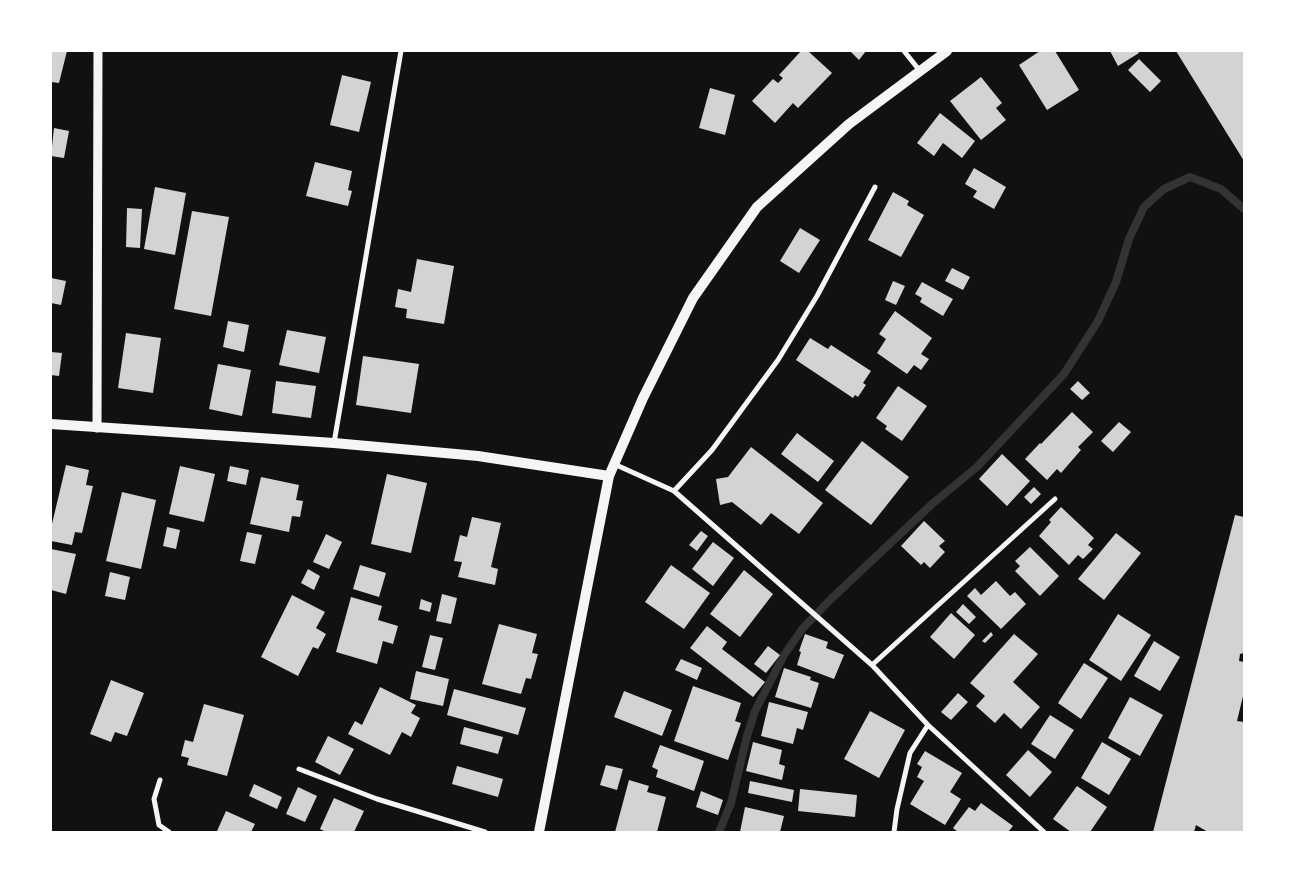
<!DOCTYPE html>
<html>
<head>
<meta charset="utf-8">
<style>
	body { margin:0 }
	#map { position:relative; width:1295px; height:883px; overflow:hidden; background:#111; font-family:"Work Sans",sans-serif }
	canvas { display:block }
	.frame { position:absolute; inset:0; border:52px solid #fff; pointer-events:none }
</style>
</head>
<body>
<div id="map">
<canvas width="1295" height="883"></canvas>
<div class="frame"></div>
</div>
<script>
const g = document.querySelector('canvas').getContext('2d');
g.lineJoin = 'round';
function strokePath(path, color, width, dash) {
  g.strokeStyle = color;
  g.lineWidth = width;
  g.lineCap = dash ? 'butt' : 'round';
  g.setLineDash(dash || []);
  g.stroke(path);
}
function fillPath(path, color) {
  g.fillStyle = color;
  g.fill(path, 'evenodd');
}
const stream = new Path2D(`
	M719,832L731,803L747,736L755,711L784,655L803,628L831,599L932,504L977,467L1064,374L1098,321L1116,282L1129,239L1144,207L1164,189L1190,177L1221,189L1244,209`);
const building = new Path2D(`
	M51,51H67L59,83L51,82Z
	M801,51H808L832,73L798,108L793,103L775,123L752,101L773,79L778,83L783,78L779,75Z
	M850,51H866L859,60Z
	M1040,51H1055L1079,90L1047,110L1019,65Z
	M1110,51H1138L1139,53L1118,66Z
	M1176,51H1244V161Z
	M1139,59L1161,81L1150,92L1128,70Z
	M342,75L371,82L359,132L330,125Z
	M981,77L1002,103L996,108L1006,120L981,140L950,101Z
	M710,88L735,95L725,135L699,128Z
	M940,113L975,141L962,158L943,143L934,156L917,143Z
	M54,128L69,131L64,158L51,156Z
	M315,162L352,171L348,190L352,191L348,206L306,196Z
	M974,168L1006,187L994,209L973,197L977,191L965,184Z
	M155,187L186,193L175,255L144,249Z
	M893,192L909,201L907,205L924,215L901,257L868,240Z
	M127,208L142,209L140,248L126,247Z
	M192,211L229,217L211,316L174,309Z
	M800,228L820,240L799,273L780,261Z
	M417,259L454,266L444,324L406,318L407,309L395,307L398,289L411,292Z
	M952,268L970,277L963,290L945,281Z
	M51,278L66,281L61,305L51,303Z
	M893,281L905,286L896,305L885,300Z
	M922,282L953,299L943,316L920,302L922,298L915,294Z
	M895,311L932,338L921,354L929,359L921,370L914,365L907,374L877,353L886,339L879,334Z
	M228,321L249,325L244,352L223,347Z
	M287,330L326,337L319,373L279,365Z
	M126,333L161,338L153,393L118,388Z
	M810,338L828,349L831,345L871,371L863,383L866,385L858,397L855,395L853,398L796,360Z
	M51,352L62,353L59,376L51,375Z
	M363,356L419,364L411,413L356,405Z
	M218,364L251,370L242,416L209,409Z
	M276,381L316,386L311,418L272,413Z
	M1078,381L1090,393L1082,400L1070,389Z
	M898,386L927,406L902,441L885,429L887,426L876,418Z
	M1072,412L1093,432L1078,447L1081,450L1061,473L1057,469L1047,480L1025,459L1040,443L1041,444Z
	M1119,422L1131,432L1113,452L1101,441Z
	M797,433L834,461L818,482L781,454Z
	M862,441L909,477L871,525L825,490Z
	M751,447L823,503L799,534L771,513L761,525L732,502L720,505L716,479L728,477Z
	M1002,454L1030,481L1007,506L979,479Z
	M66,465L89,470L86,485L93,486L82,533L75,532L72,545L51,541V528Z
	M180,466L215,474L204,522L169,514Z
	M230,466L249,470L246,485L227,481Z
	M387,474L427,483L411,553L371,544Z
	M261,477L299,485L296,500L303,501L300,517L292,516L289,532L250,524Z
	M1034,487L1041,494L1031,504L1024,497Z
	M122,492L156,500L141,569L106,561Z
	M1061,507L1094,538L1088,545L1093,549L1083,559L1078,555L1069,565L1039,536L1051,522L1049,520Z
	M1235,515L1244,517V653L1240,654L1239,661L1244,662V692L1237,721L1244,722V832H1208L1196,825L1194,832H1153Z
	M472,517L501,523L491,567L498,569L495,585L458,577L462,562L454,561L460,535L467,537Z
	M924,521L945,541L939,546L945,552L930,568L924,562L921,565L901,546Z
	M167,527L180,530L176,549L163,546Z
	M701,531L708,536L697,551L689,545Z
	M247,532L262,535L255,564L240,561Z
	M1116,533L1141,553L1104,600L1078,579Z
	M326,534L342,542L329,569L313,562Z
	M713,542L734,558L713,586L692,569Z
	M1030,547L1059,576L1040,596L1015,571L1020,566L1015,561Z
	M51,549L76,554L66,594L51,590Z
	M360,565L386,573L379,597L353,589Z
	M671,565L710,593L684,629L645,602Z
	M308,569L320,576L314,590L301,583Z
	M744,570L773,594L740,637L710,614Z
	M110,572L130,577L125,600L105,596Z
	M996,581L1010,596L1015,592L1026,604L1001,629L967,596L975,588L981,595Z
	M442,594L457,598L451,624L436,621Z
	M292,595L325,612L316,628L326,634L318,649L313,647L298,676L261,657Z
	M351,597L382,606L378,620L398,626L393,644L383,641L377,664L336,652Z
	M421,599L432,603L430,612L419,609Z
	M963,604L976,617L969,624L956,612Z
	M951,613L975,635L954,659L930,637Z
	M1118,614L1151,635L1121,681L1089,660Z
	M499,624L537,634L532,653L538,654L531,679L526,678L521,694L482,684Z
	M707,626L727,642L722,649L765,682L753,697L690,648Z
	M991,632L993,635L985,643L982,641Z
	M805,634L828,642L826,648L844,655L834,679L797,665L801,652L799,651Z
	M1014,634L1038,654L1013,682L1040,707L1021,729L1004,713L995,723L976,706L985,696L970,683Z
	M430,635L443,638L435,670L422,667Z
	M1154,641L1180,657L1160,691L1134,676Z
	M768,646L780,655L766,673L754,664Z
	M681,659L702,668L697,680L675,670Z
	M1084,663L1108,678L1081,719L1058,703Z
	M784,668L811,677L810,680L819,683L811,708L775,697Z
	M416,671L449,679L443,706L410,699Z
	M111,680L144,693L127,736L115,732L111,742L90,734Z
	M693,686L741,703L735,721L741,723L728,760L674,741Z
	M380,687L416,705L411,713L420,718L411,737L402,732L390,755L348,734L355,721L362,725Z
	M454,689L526,708L518,735L447,715Z
	M624,691L672,710L662,736L614,717Z
	M958,693L968,702L951,720L941,712Z
	M1130,697L1163,715L1140,756L1108,738Z
	M769,702L808,712L803,730L797,728L793,744L761,736Z
	M204,704L244,715L227,776L187,765L189,758L181,756L185,740L193,742Z
	M870,711L905,730L879,778L844,759Z
	M1050,715L1074,730L1055,759L1031,744Z
	M464,727L503,737L498,754L460,744Z
	M328,736L354,749L340,775L315,762Z
	M753,742L782,750L779,764L785,766L782,780L746,771Z
	M1102,742L1131,759L1109,795L1081,778Z
	M660,745L704,761L694,791L656,777L658,770L652,767Z
	M1028,750L1052,772L1030,797L1006,775Z
	M925,751L962,773L950,792L961,799L945,825L910,804L924,781L917,777L922,767L917,764Z
	M606,765L623,769L617,790L600,785Z
	M457,766L503,779L498,797L452,784Z
	M629,780L649,786L647,792L666,797L657,832H615Z
	M750,781L794,790L792,802L748,793Z
	M254,784L282,797L277,809L249,796Z
	M1077,786L1107,807L1090,832H1071L1053,819Z
	M298,787L317,796L305,822L286,814Z
	M800,789L857,795L855,817L798,811Z
	M701,791L723,800L718,815L696,807Z
	M334,798L364,811L354,832H326L320,829Z
	M981,803L1013,826L1008,832H958L953,828L969,807L975,811Z
	M745,807L784,816L780,832H740Z
	M226,811L255,824L251,832L217,831Z`);
const minor = new Path2D(`
	M904,51L920,71
	M334,443L401,51
	M614,464L674,491L872,665L928,725L1044,832
	M674,491L712,450L778,360L817,296L875,187
	M872,665L1055,499
	M299,769L377,799L485,832
	M160,780L154,799L159,825L169,832
	M894,832L897,809L910,753L928,725`);
const tertiary = new Path2D(`
	M97,428L98,51`);
const secondary = new Path2D(`
	M51,424L334,443L478,456L609,476
	M539,832L609,476L643,398L693,298L757,207L849,124L947,51`);
strokePath(stream, '#333', 8);
fillPath(building, '#d3d3d3');
strokePath(minor, '#f5f5f5', 5);
strokePath(tertiary, '#f5f5f5', 9);
strokePath(secondary, '#f5f5f5', 10);
</script>
</body>
</html>
